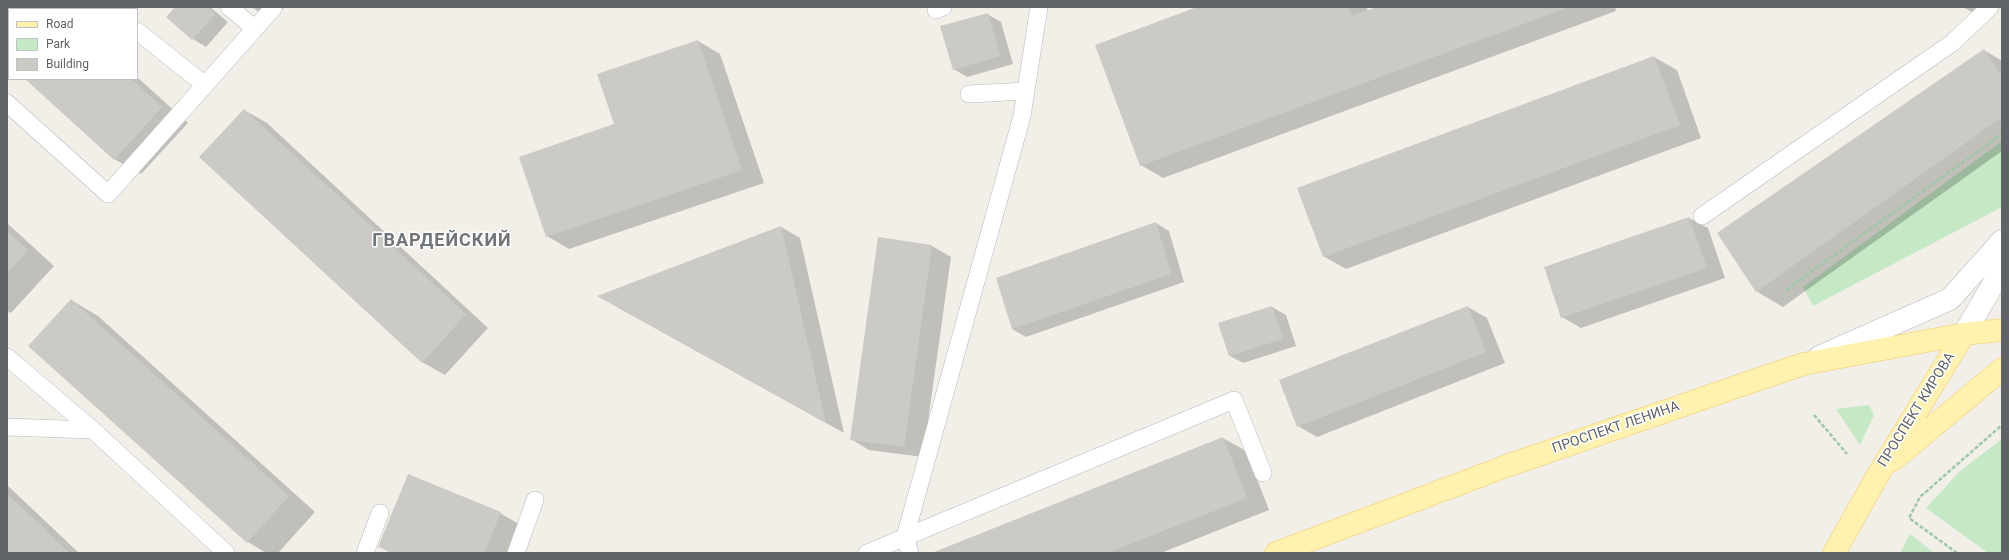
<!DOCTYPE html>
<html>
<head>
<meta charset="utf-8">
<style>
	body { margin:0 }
	#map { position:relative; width:2009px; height:560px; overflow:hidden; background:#f1efe8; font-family:Roboto,sans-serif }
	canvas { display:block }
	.frame { position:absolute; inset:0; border:8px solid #5f6368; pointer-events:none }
	.legend { position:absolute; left:8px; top:8px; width:130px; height:72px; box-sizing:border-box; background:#fff; border:1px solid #bfc1c3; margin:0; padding:5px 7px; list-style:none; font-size:12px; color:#5f6368 }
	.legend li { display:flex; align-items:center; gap:8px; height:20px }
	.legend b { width:20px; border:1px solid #bfc1c3 }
</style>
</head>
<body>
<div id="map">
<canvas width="2009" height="560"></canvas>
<div class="frame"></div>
<ul class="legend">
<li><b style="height:5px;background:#fff2af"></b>Road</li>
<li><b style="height:11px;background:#c5e8c5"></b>Park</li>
<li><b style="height:11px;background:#cccac5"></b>Building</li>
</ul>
</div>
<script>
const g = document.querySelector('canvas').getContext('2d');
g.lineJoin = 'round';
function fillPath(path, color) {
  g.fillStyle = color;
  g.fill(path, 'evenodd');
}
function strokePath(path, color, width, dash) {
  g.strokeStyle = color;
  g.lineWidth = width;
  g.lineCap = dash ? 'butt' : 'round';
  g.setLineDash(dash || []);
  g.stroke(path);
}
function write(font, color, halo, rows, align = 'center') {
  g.font = font + ' Roboto,sans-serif';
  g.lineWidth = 3;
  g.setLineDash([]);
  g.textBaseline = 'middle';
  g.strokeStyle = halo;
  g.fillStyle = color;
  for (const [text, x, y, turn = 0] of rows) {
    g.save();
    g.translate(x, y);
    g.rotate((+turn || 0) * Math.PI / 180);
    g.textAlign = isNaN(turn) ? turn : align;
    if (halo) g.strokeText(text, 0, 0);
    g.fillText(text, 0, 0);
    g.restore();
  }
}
const green = new Path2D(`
	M2002,141V207L1813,306L1803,287Z
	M1869,405L1874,415L1860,445L1836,409Z
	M2002,439V553H1988L1926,508L1960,471Z
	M1910,534L1934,553H1900Z`);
const shadow = new Path2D(`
	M7,7H61L63,9H9V63L7,61Z
	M176,7H210L228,22L206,47L193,39L167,17Z
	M251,7H285L273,20Z
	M1200,7H1366L1368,11L1380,7H1615L1616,11L1163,178L1141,165Z
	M1963,7H1981L1977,15Z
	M987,14L1001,22L1013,64L967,77L954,69Z
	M698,41L720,54L764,183L569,249L547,236L615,125Z
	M1984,50L2002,61V151L1783,307L1756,291Z
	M1654,57L1677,70L1701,138L1346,269L1323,256Z
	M137,77L188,123L141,174L114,159L27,79H137Z
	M244,110L267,123L488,328L445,375L422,362Z
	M1689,218L1708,228L1725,278L1581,328L1562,317Z
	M7,223L54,266L11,313L7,311Z
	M1156,223L1169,231L1184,282L1026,337L1012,329Z
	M781,227L800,238L844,433L617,307Z
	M879,238L932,246L951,257L923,457L869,450L851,439Z
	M71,300L98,316L315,512L278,553H266L248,542Z
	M1272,307L1286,315L1296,346L1243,363L1230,356Z
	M1468,307L1487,318L1505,363L1317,437L1298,426Z
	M1223,438L1246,451L1269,510L1161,553H936Z
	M409,476L500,513L529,530L519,553H391L380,547Z
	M7,485L79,553H7Z`);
const building = new Path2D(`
	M7,7H52L54,9H9V64L7,62Z
	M175,7H207L215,14L192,40L166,17Z
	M1197,7H1349L1352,16L1377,7H1569L1140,166L1095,45Z
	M988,13L1000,56L953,70L940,26Z
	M698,40L742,170L546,237L519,157L614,124L597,74Z
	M1984,49L2002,76V117L1756,292L1717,233Z
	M1654,56L1680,125L1323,257L1297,188Z
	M25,79H131L162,107L114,160Z
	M244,109L466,314L422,363L199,157Z
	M1689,217L1707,268L1561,318L1544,267Z
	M1156,222L1171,274L1012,329L996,278Z
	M781,226L826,423L597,296Z
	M7,231L28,250L7,273Z
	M878,237L932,245L904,447L850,440Z
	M71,299L289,496L247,543L28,346Z
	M1272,306L1283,339L1229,356L1218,323Z
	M1468,306L1486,352L1297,427L1279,380Z
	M1223,437L1247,498L1107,553H935L934,552Z
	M408,474L501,512L484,553H393L378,547Z
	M7,494L70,553H7Z`);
const path = new Path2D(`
	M1786,290L2002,134
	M1814,415L1847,454
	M1957,553L1909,518L1920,497L2002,425`);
const service = new Path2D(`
	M108,7L110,9
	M229,7L254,28
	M936,10L943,7
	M205,85L274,7
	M969,94L1026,91
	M7,103L108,194L205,85L137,31
	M1702,216L1952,43L1990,7
	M7,357L93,430L226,553
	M7,427L93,430
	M365,553L380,513
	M516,553L535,500
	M867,553L1234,400L1263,473
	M910,553L905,537L1022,116L1039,7`);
const tertiary = new Path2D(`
	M1964,334L2002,269
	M1819,357L1950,299L2002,241`);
const primary = new Path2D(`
	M1893,460L2002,369
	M1276,553L1512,464L1803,364L1964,334L2002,330
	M1834,553L1879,473L1964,334`);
const streetNames = [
	["ПРОСПЕКТ КИРОВА",1917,410,-58],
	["ПРОСПЕКТ ЛЕНИНА",1616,428,-19]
];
const districtNames = [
	["ГВАРДЕЙСКИЙ",442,241]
];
fillPath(green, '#c5e8c5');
fillPath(shadow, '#0003');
fillPath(building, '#cccac5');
strokePath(service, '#b5b8bc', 18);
strokePath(tertiary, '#b5b8bc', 23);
strokePath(primary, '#f2c960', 23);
strokePath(path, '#9cc7a9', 2.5, [4, 2]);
strokePath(service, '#fff', 17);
strokePath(tertiary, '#fff', 22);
strokePath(primary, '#fff2af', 22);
write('14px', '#5f6368', '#fff', streetNames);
g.letterSpacing = '1px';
write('bold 18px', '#70757a', '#fff', districtNames);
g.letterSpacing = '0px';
</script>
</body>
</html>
